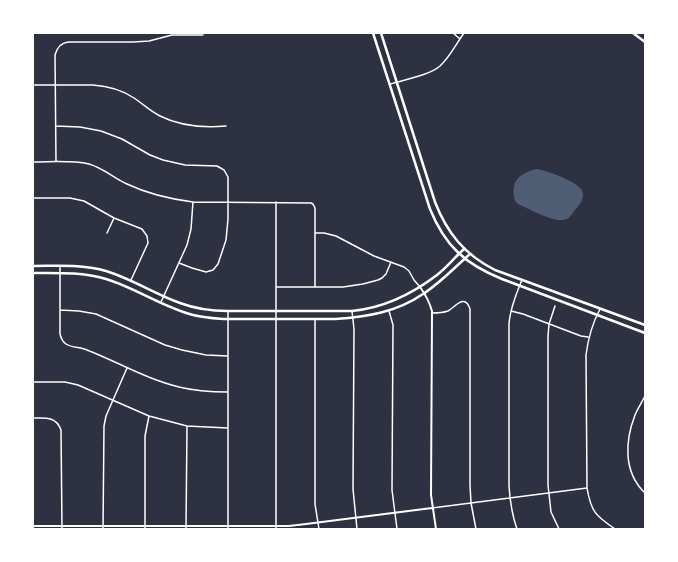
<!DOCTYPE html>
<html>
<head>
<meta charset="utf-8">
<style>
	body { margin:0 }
	#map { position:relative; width:678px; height:562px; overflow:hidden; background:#2d3142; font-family:"Source Serif 4",serif }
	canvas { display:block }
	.frame { position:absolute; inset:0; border:34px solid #fff; pointer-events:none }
</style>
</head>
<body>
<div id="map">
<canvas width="678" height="562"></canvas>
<div class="frame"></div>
</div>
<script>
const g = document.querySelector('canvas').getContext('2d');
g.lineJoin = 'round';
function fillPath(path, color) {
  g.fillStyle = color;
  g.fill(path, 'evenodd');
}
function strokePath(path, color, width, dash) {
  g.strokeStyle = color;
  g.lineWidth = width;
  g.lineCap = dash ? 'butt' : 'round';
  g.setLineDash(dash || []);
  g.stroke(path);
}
const water = new Path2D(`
	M536,169C546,170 572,180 579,187C582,189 583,192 583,195C583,201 578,207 574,211C571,216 568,220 562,220C551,221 529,209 518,204L515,201C510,182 518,174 536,169Z`);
const minor = new Path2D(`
	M453,33L460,39
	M390,84C404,80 430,75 440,66C450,57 456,44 464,33
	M33,85H93C108,86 122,90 134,98C143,104 150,111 160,116C180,126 203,128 226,126
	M56,126L80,127L101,131L122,139L150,155L163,160L185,165L217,166L224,170L228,177V219L226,240L218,264L213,270L206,272L192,268L179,263
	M33,162C51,162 71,160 89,164C103,168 114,178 127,184C148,194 170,199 193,202L311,203L313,204L315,208V287
	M56,162L55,55C57,47 61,43 68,42H133L149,41L172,35H203
	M33,198H70L84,201L114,218L142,229L147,236L148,243L131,280
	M107,233L114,218
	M315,233H324L336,236L374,256L404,267L409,271L414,280L420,287
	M60,267V334C61,338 63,342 66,344C72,348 81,347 87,350C118,362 146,379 179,387C195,391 211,392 228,392
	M276,287H343L363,284L378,280L382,278L386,274L391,262
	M161,302L187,245L191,229L193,202
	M555,306L549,324L548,336V485L551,512L559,529
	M600,309C592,324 588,339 586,355L587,488C591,512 596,516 615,529
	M60,310L79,311L96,314L165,345L182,350L206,355L228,356
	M352,311L354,329L353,489L357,529
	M389,311L393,325L392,490L397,529
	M511,311L523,314L581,336L588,337
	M432,313C437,313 442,313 448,311C455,307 465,293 470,309V485L471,503L476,529
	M315,319V504L319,529
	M33,382H65L78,385L149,416L187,426L228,428
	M645,396C642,402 638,408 635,415C625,441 623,472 645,493
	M33,418C45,418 56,416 61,430L62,529
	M432,508L587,488
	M103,529L104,426L106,416L127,368
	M145,529V436L149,416
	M186,529L187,426
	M228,529V311
	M276,529V202
	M517,529C512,515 510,501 509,486V324C510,309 516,294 522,280`);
const tertiary = new Path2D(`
	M420,287C426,295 429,301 432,311L431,495L436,529
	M33,526H289L306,524L432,508`);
const secondary = new Path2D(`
	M373,33L430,209C445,246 465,264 502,279L645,333
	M381,33L435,202C447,233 465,255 495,270L645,325
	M633,33L645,42
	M33,266C58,266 83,264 106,271C132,279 155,294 180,303C196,309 212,311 228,311H352C383,308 412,294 437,275C447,267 455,257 464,249
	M33,273C57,273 82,272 106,279C136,288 162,307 193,315C214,320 235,319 256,319C283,319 309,319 335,319C367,317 397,312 423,294C440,283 455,267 470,254`);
fillPath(water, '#4f5d75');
strokePath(minor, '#fff', 1.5);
strokePath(tertiary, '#fff', 2);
strokePath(secondary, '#fff', 2.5);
</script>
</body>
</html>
